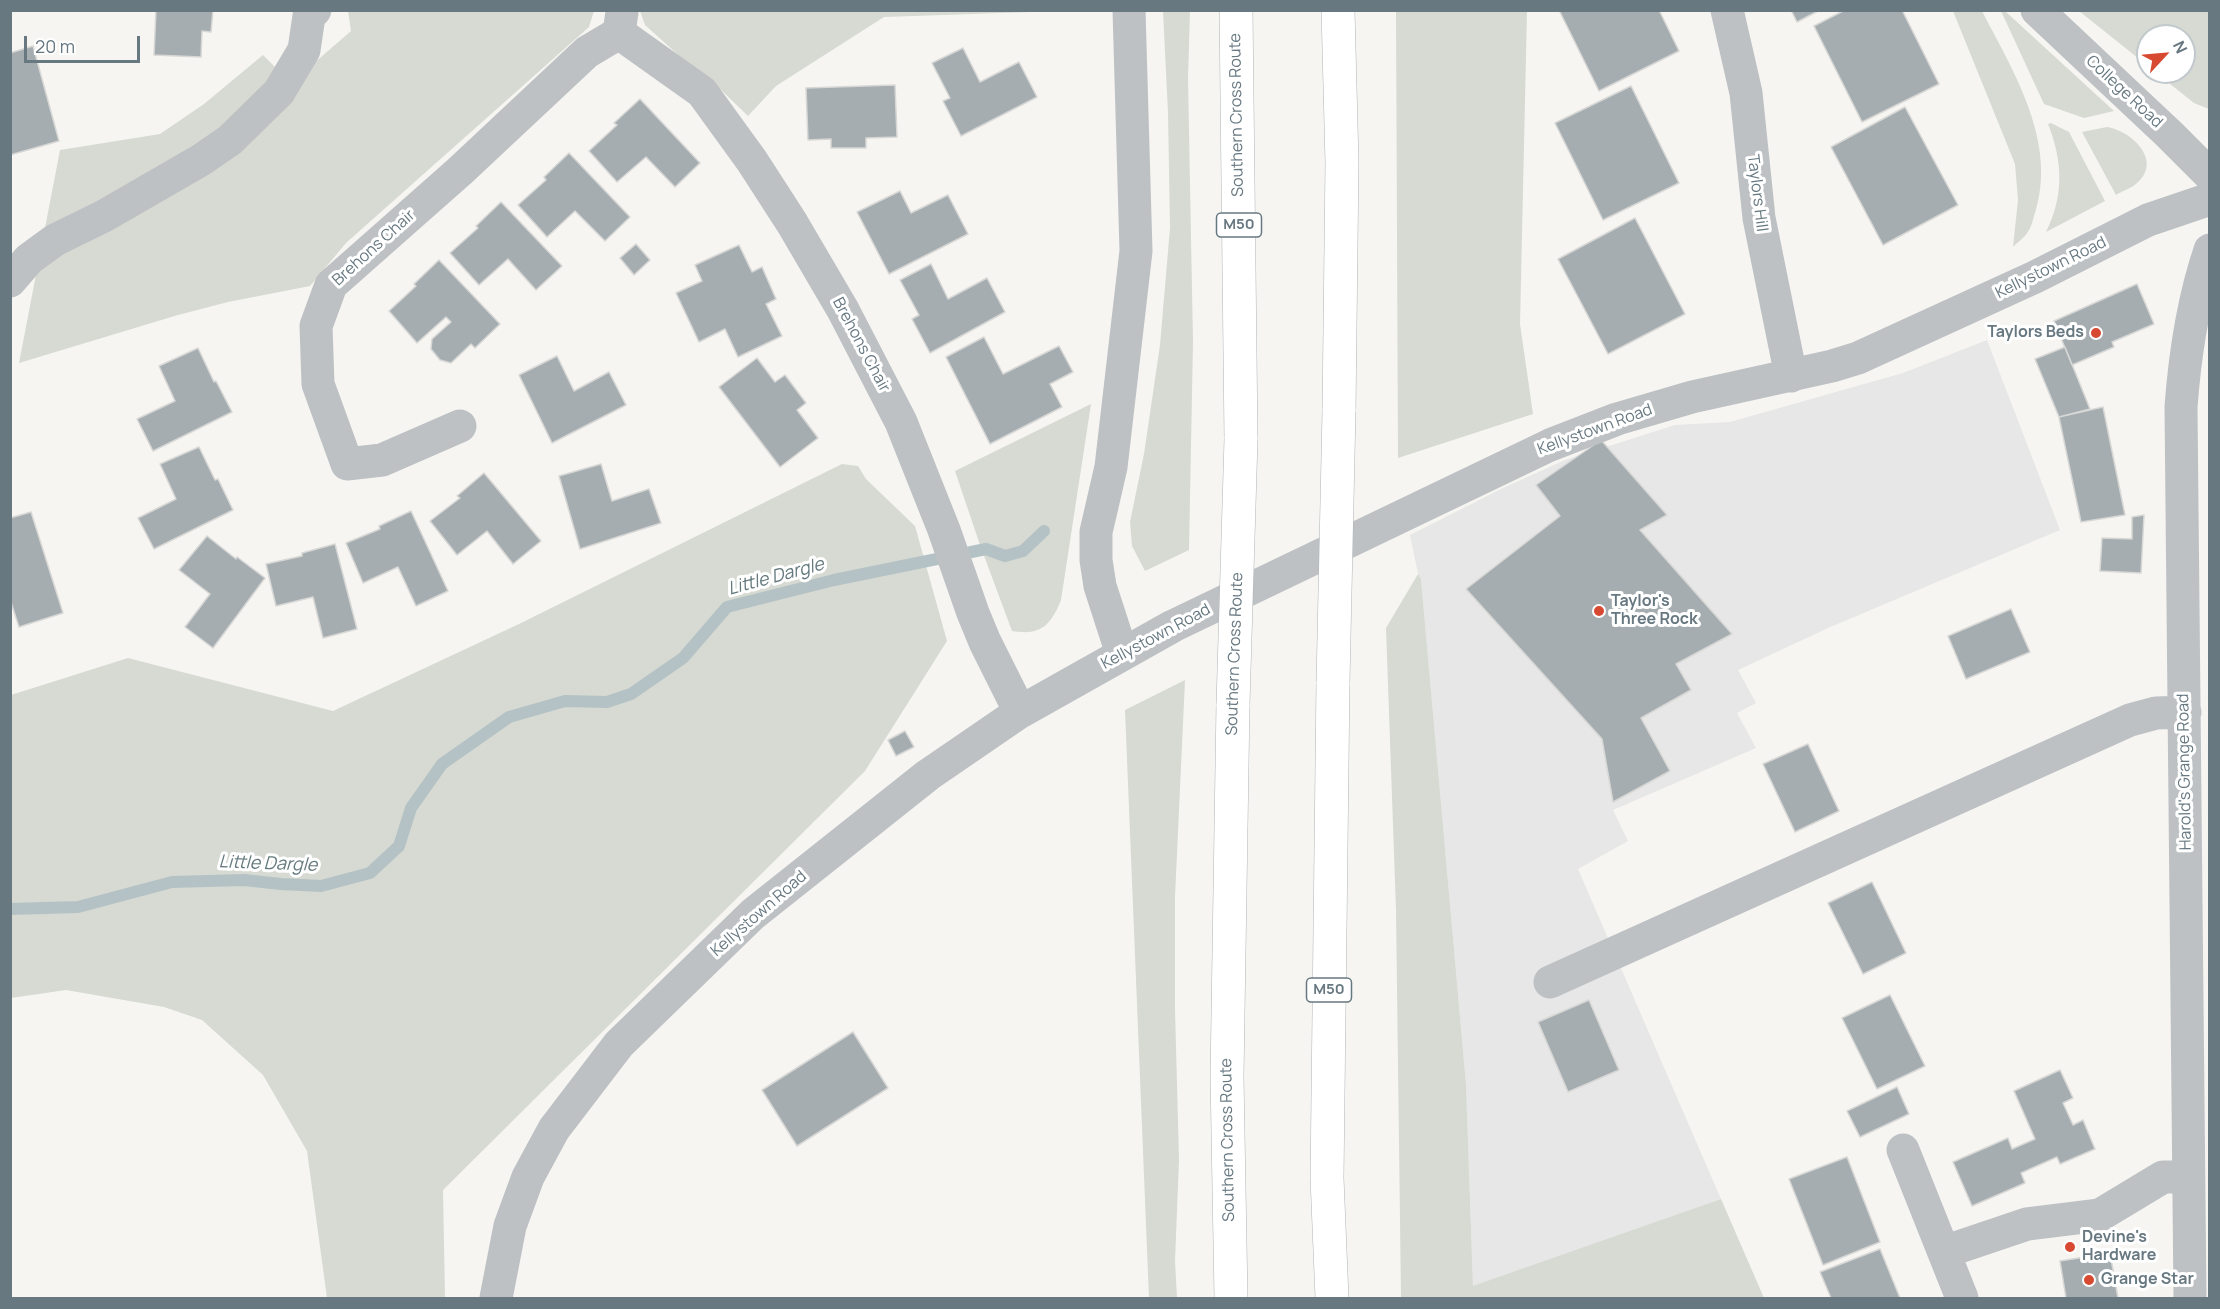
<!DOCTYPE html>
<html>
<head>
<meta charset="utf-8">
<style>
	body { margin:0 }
	#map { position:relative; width:2220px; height:1309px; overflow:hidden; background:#f6f5f2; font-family:Manrope,sans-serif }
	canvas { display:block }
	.frame { position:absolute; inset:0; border:12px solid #677881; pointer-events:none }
	.north { position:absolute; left:2136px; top:24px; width:60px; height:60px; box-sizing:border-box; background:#fff; border:2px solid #c2c9cd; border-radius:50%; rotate:64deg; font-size:16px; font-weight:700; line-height:24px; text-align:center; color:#677881 }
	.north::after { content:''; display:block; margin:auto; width:21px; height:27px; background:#d74931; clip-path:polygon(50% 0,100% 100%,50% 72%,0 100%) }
	.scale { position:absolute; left:24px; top:36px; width:116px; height:27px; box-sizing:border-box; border:3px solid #677881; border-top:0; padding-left:8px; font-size:18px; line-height:21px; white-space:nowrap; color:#677881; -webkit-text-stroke:4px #fff; paint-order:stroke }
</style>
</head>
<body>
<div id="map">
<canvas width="2220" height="1309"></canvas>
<div class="frame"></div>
<div class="north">N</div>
<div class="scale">20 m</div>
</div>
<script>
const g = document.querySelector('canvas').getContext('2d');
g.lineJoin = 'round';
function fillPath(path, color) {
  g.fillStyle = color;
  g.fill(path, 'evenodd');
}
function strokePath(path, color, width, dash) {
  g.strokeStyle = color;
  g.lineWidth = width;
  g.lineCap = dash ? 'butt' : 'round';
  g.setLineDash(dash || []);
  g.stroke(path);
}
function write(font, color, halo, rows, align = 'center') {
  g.font = font + ' Manrope,sans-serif';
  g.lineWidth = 6;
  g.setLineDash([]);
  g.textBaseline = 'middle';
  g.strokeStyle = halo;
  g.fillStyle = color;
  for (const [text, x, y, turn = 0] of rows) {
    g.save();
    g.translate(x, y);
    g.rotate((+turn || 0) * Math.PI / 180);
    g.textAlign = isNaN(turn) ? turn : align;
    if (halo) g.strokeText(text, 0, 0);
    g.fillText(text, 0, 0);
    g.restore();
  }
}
const built = new Path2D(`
	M1987,340L2060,530L1828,628L1738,670L1756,703L1737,713L1756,748L1613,810L1628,841L1578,869L1721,1199L1473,1287L1466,1084L1421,580L1418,574L1410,535L1503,488L1565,460L1675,425L1730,422L1903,373Z`);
const green = new Path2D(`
	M348,11H594L589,27L346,243L310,286L228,302L178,315L19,363L60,150L160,134L204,104L263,55L291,83L351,31Z
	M640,11H1060L884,17L776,86L748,116L716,85L686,62L645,25Z
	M1163,11H1190L1188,78L1193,342L1189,550L1145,571L1132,546L1130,522L1144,454L1160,345L1170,228L1168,113Z
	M1396,11H1527L1520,324L1533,414L1398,458Z
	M1953,11H1982C2013,71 2058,142 2035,213C2033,218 2032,226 2029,230C2026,236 2018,242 2013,247L2018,200L2015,164Z
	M2001,11H2005L2114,111L2084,118L2044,104Z
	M2079,11H2209V109L2194,103L2155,72H2184V36H2148V66Z
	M2051,123L2069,132L2105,201L2046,232C2064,196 2063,162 2048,124Z
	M2107,127C2132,131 2163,161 2137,183C2132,188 2122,191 2116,195L2082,132Z
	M1091,404L1061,600C1051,625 1041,636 1012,631L980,545L955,471Z
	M842,464L858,466L866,479L915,526L947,641L865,771L443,1190L445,1298H327L307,1151L263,1075L202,1020L164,1007L66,990L11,998V695L128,658L333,711L519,624Z
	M1418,574L1421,579L1466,1084L1473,1286L1721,1199L1764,1298H1401L1396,910L1386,628Z
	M1185,680L1175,897V1009L1179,1160L1175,1261L1177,1298H1149L1125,710Z`);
const stream = new Path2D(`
	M10,909L78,907L172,882L244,880L281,884L321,886L370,873L399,846L411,808L442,764L509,717L565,701L607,702L631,694L683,658L727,607L834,580L986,549L1005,556L1023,551L1044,531`);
const building = new Path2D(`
	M156,10H213L211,32L202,31L201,57L154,55Z
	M1559,10H1659L1679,51L1599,91Z
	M1791,10H1820L1797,22Z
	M1845,10H1902L1939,84L1862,122L1814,26Z
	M33,46L59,141L10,155V53Z
	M963,48L980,82L1019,62L1037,97L961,136L943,101L950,98L932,63Z
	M895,85L897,137L866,138V148H831V139L808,140L806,88Z
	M1631,86L1679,183L1603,220L1555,123Z
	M640,99L700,163L675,187L646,157L617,182L589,151L617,125L614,123Z
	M1905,107L1958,205L1883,245L1831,147Z
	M569,153L630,217L605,241L575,211L547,237L518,205L546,180L544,177Z
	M900,191L911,213L948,195L968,234L889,274L857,212Z
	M501,202L562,266L536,290L508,259L479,285L450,253L478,228L476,226Z
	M1635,218L1685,314L1608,354L1558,259Z
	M636,244L650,260L634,275L620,258Z
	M739,245L752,272L762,267L776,299L766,304L782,336L738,357L725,329L699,342L676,293L702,281L695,265Z
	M439,260L500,324L475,348L471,344L451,363L440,360L431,349L432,339L451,322L446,317L417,343L389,311L416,286L414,284Z
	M931,264L948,299L987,278L1005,312L930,353L912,319L919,315L900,280Z
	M2137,284L2154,324L2112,342L2114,347L2072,365L2054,321Z
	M984,337L1003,374L1059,346L1073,372L1050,384L1062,407L990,444L946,357Z
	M2065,347L2090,409L2059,417L2035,359Z
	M198,348L214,382L216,381L232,412L153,451L137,419L175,401L159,366Z
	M557,356L574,391L609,372L626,405L552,443L519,375Z
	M757,358L775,382L785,375L806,403L797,410L818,438L780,467L719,387Z
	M2103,407L2125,515L2081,522L2059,417Z
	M1601,440L1667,515L1640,530L1732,634L1676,664L1691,690L1641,718L1670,771L1613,802L1602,739L1466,589L1560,516L1536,485Z
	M199,447L215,480L218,479L233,510L154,549L138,518L176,499L160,464Z
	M601,464L612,501L649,489L661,523L580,549L559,476Z
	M484,473L541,541L513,564L487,531L457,555L430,521L460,498L457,496Z
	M411,511L448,591L416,606L398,567L363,583L346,543L380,529L379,526Z
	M31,512L63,613L19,627L10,599V518Z
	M2144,515L2141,573L2100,571L2102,538L2132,539V517Z
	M207,536L236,559L237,557L265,578L213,648L185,627L210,594L179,570Z
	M335,544L357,629L323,638L313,597L276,606L266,564L302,556V553Z
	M2011,609L2030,652L1966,679L1948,636Z
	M905,731L914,747L896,756L888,740Z
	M1808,744L1839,811L1795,832L1763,764Z
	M1872,882L1906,953L1863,974L1828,903Z
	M1890,995L1925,1066L1877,1089L1842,1018Z
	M1589,1000L1619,1070L1568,1092L1538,1022Z
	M853,1032L888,1088L797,1146L762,1090Z
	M2060,1070L2073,1098L2063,1103L2073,1125L2083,1120L2095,1149L2060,1164L2057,1157L2021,1173L2025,1183L1972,1206L1953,1162L2008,1138L2012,1149L2035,1139L2014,1091Z
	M1897,1087L1909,1114L1860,1137L1847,1111Z
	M1847,1157L1880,1242L1823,1265L1789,1179Z
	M1880,1249L1900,1298H1831L1820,1272Z
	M2110,1253L2118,1298H2066L2060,1261Z`);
const minor = new Path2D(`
	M1727,10L1746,93L1759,218L1791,376
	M2037,10L2170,135L2210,175
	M619,33L702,92L752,161L792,223L843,310L901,422L944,530L973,613L985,642L1020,712
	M10,281L29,259L55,240L104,216L201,160L230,140L279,92L304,50L309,16L315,10
	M460,426L382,460L347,464L318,384L316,326L331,285L460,171L587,52L619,33L622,12
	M1122,654L1100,586L1096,560V532L1111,467L1136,251L1129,10
	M1550,982L2130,720L2156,713L2185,712
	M1903,1150L1962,1298
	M1944,1252L2027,1224L2100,1215L2163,1177H2188
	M496,1298L510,1226L528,1177L554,1129L619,1044L753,914L928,775L1020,712L1173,626L1550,445L1617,419L1692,397L1832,366L1858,358L2035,277L2148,220L2210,199
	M2190,1298L2181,407C2185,353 2193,300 2210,250`);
const highway = new Path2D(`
	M1236,10L1241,439
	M1338,10L1342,163L1339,411
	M1231,1298L1227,1077L1233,704
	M1332,1298L1327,1178L1333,682`);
const highwayBridge = new Path2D(`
	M1333,682L1339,411
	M1233,704L1241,439`);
const markers = [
	[2096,333,6,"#d74931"],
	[1599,611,6,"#d74931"],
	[2070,1247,6,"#d74931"],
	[2089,1280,6,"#d74931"]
];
const shields = [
	[1239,225,45],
	[1329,990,45]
];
const shieldNames = [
	["M50",1239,225],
	["M50",1329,990]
];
const streetNames = [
	["College Road",2124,92,43],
	["Southern Cross Route",1237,115,-91],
	["Taylors Hill",1757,193,83],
	["Brehons Chair",374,248,-42],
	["Kellystown Road",2051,268,-26],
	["Brehons Chair",861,345,62],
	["Kellystown Road",1595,430,-20],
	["Kellystown Road",1156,637,-28],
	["Southern Cross Route",1235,654,-88],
	["Harold's Grange Road",2185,772,-91],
	["Kellystown Road",759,914,-41],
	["Southern Cross Route",1228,1140,-91]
];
const poiNames = [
	["Taylors Beds",2084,333,"right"],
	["Taylor's",1611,602],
	["Three Rock",1611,620],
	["Devine's",2082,1238],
	["Hardware",2082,1256],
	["Grange Star",2101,1280]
];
const waterNames = [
	["Little Dargle",776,577,-15],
	["Little Dargle",268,864,2]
];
fillPath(built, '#e6e7e6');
fillPath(green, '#d6dad2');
strokePath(stream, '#b5c2c5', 12);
fillPath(building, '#a5adb1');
strokePath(building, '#d7d7d5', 1.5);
strokePath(highway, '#b0b5b7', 34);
strokePath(minor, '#bdc1c4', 33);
strokePath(highway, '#fff', 33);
strokePath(highwayBridge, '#b0b5b7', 34, []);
strokePath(highwayBridge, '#fff', 33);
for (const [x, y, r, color] of markers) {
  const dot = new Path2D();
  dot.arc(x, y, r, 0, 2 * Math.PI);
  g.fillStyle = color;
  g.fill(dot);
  strokePath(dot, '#fff', 2);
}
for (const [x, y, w] of shields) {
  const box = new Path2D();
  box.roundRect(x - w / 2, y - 12, w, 24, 4.5);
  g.fillStyle = '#fff';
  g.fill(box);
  strokePath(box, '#677881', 1.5);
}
write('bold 15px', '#677881', null, shieldNames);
write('16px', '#677881', '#fff', streetNames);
write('bold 16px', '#677881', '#fff', poiNames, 'left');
write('italic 18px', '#63797e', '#fff', waterNames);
</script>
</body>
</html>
